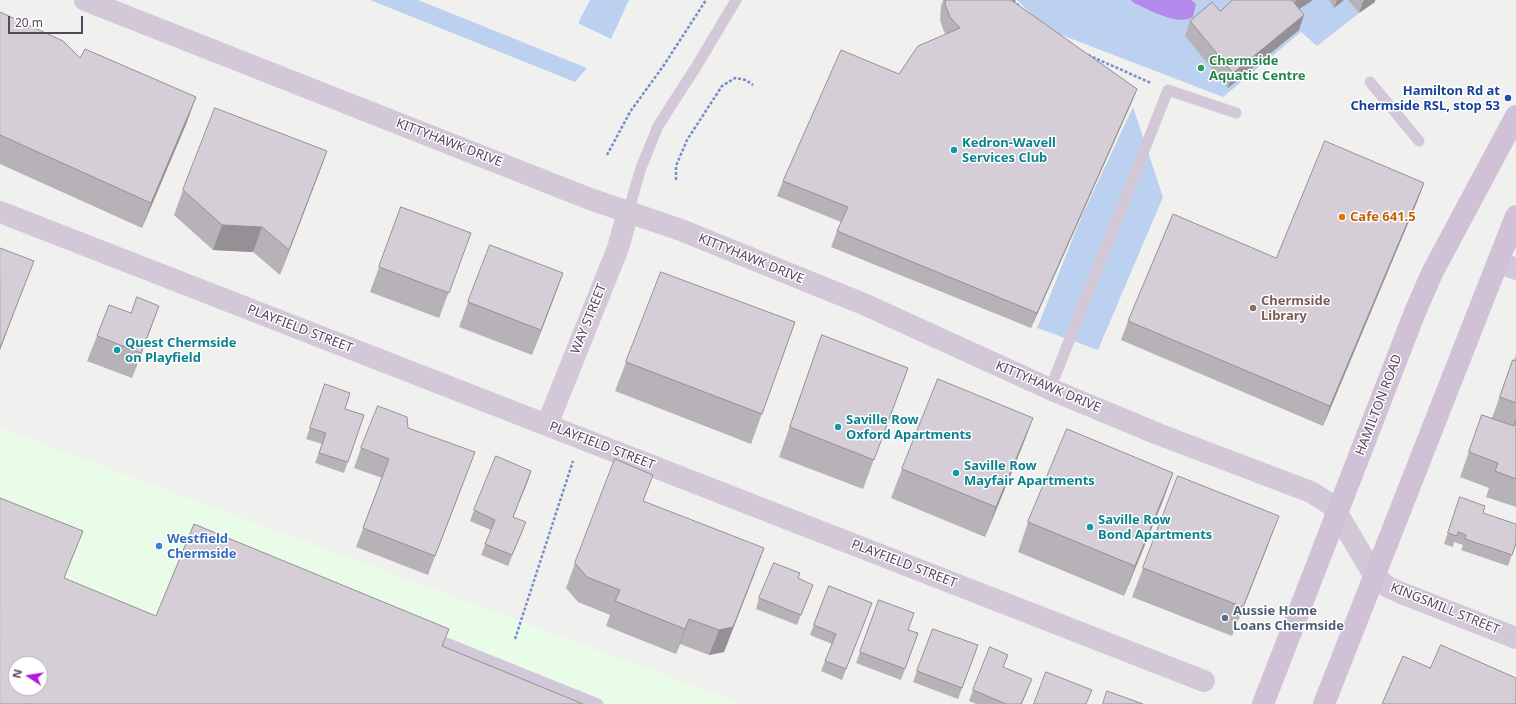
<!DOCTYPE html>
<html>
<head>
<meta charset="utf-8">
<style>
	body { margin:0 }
	#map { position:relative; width:1516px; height:704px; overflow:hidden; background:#f0f1ee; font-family:"Noto Sans",sans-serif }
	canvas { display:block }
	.north { position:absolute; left:8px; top:656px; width:40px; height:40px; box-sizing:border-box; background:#fff; border:1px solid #bbb5be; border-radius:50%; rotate:282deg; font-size:11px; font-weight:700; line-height:16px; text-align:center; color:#55465c }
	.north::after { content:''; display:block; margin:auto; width:14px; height:18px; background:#b319e0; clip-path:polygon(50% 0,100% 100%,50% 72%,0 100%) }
	.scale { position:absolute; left:8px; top:16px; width:75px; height:18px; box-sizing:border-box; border:2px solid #55465c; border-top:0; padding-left:5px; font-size:12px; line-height:14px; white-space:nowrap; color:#55465c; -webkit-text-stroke:3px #fff; paint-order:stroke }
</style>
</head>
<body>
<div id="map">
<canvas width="1516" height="704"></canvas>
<div class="north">N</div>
<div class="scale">20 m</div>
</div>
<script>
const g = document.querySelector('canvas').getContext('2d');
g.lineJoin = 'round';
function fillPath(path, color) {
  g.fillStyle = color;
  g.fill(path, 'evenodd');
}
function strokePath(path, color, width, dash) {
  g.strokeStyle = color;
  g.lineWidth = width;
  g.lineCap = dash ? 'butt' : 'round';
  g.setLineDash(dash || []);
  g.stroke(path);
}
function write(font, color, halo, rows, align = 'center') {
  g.font = font + ' "Noto Sans",sans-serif';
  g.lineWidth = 3;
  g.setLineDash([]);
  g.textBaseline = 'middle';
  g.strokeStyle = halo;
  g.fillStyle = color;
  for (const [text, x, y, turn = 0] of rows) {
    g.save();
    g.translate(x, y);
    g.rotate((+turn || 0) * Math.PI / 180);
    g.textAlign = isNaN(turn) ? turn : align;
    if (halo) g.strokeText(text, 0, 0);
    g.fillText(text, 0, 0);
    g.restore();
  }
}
const commercial = new Path2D(`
	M0,428L705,690L742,704H0ZM16,664H40V688H16Z`);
const green = new Path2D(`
	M370,0H418L587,68L575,82Z
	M590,0H629L611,39L578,23Z
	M1017,0H1376L1317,46L1301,32L1223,97L1046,29Z
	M1133,107L1163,197L1098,350L1037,328L1080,220Z`);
const water = new Path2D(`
	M1131,0H1191L1196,4L1193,17C1175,26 1151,10 1134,3Z`);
const path = new Path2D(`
	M1013,0L1020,7
	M1088,55L1151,83
	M607,155L630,112L664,65L706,0
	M676,180V166L687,140L722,86L735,78L746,80L753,85
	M515,639L573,461`);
const service = new Path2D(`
	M1370,82L1419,141
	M628,212L641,168L658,126L696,67L736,0
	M1050,389L1168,90L1236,113
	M444,642L598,704`);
const minor = new Path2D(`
	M0,212L1204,681
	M1498,262L1516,269
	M547,425L618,248L628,212
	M1375,577L1388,587L1399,592L1516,638`);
const tertiary = new Path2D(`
	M85,0L590,199L681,230L866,305L1050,389L1158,434L1311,492L1330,504L1337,513L1375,577`);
const secondary = new Path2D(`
	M1263,704L1415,312L1432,273L1516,116
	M1324,704L1516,216`);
const wall = new Path2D(`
	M943,0H1011L1137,89L1131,104L1031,328L831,247L837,231L841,222L777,196L783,181L899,74L946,34L944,32L940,20L941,6Z
	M1233,0H1313L1299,9V30L1228,88L1185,36L1190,21L1220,11Z
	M1329,0H1344L1334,8Z
	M1348,0H1375V2L1359,13Z
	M0,12L80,58L187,122L142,228L0,164Z
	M327,151L280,275L253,252L213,250L174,215L183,190Z
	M1424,183L1417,202L1323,426L1121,340L1128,321L1276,258Z
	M401,207L471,233L439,318L370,292Z
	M563,273L532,355L459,327L468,302Z
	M795,322L751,444L615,391L626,362Z
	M150,331L132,378L87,361L97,336Z
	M822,335L908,368L863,489L779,457Z
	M1516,355V507L1486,497L1489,488L1460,477L1482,415L1492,418L1513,360H1514Z
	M321,395L345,409L364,415L344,473L315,463L322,444L306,439Z
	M1033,418L1022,447L985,537L891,498L902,469Z
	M361,448L475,452L428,575L356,547L382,478L354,468Z
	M531,471L513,517L522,532L508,566L481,555L491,530L470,521L474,510Z
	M1173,473L1162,503L1124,596L1018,552L1028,522Z
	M1460,497L1483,513L1516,543L1508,566L1461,550L1463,545L1454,542L1453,547L1444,544Z
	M644,501L755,573L724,652L709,655L680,644L676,654L606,626L610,615L578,602L566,588L575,563Z
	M1268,545L1232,636L1132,597L1143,568Z
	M829,586L872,603L842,680L821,671L832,644L810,635Z
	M809,595L797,625L756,609L759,598Z
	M879,600L908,630L918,633L901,680L856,663Z
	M933,629L978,645L958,699L913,682Z
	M1004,667L1028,689L1022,704H976L969,701L973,690Z`);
const shadedWall = new Path2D(`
	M1296,0H1313L1290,15Z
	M1337,0H1344L1334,8Z
	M1364,0H1375V2L1359,13Z
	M1304,15L1299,30L1228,88L1233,73Z
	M1137,89L1131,104L1031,328L1037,313Z
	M196,97L187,122L142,228L151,203Z
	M327,151L318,176L280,275L289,250Z
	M1424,183L1417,202L1323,426L1330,406Z
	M222,225L262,227L253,252L213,250Z
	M34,261L24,286L0,350V348Z
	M563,273L554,298L532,355L541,330Z
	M159,306L150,331L132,378L141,353Z
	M1033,418L1022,447L985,537L996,507Z
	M531,471L528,481L509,527L513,517Z
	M1173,473L1162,503L1124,596L1135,566Z
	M1279,516L1268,545L1232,636L1243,607Z
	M764,548L724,652L709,655L719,630Z
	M689,619L680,644L676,654L685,629Z`);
const building = new Path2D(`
	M946,0H1011L1137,89L1037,313L837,231L848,207L783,181L841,50L899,74L918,46L960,28L950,17L945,4Z
	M1233,0H1292L1304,15L1233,73L1190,21L1212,2L1220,11Z
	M0,12L63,41L80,58L85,49L196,97L151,203L0,135Z
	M215,108L327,151L289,250L262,227L222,225L183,190Z
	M1325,141L1424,183L1330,406L1128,321L1173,214L1276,258Z
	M401,207L471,233L449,293L379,267Z
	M490,245L563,273L541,330L468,302Z
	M0,248L34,261L0,348Z
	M661,272L795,322L762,414L626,362Z
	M137,297L159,306L141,353L97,336L109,305L131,313Z
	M822,335L908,368L874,460L790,427Z
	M1513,360L1516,361V403L1500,397Z
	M938,379L1033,418L996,507L902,469Z
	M325,384L350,393L345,409L364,415L348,462L319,453L326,433L310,428Z
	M378,406L407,417L408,428L475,452L435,556L363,528L389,459L361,448Z
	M1482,415L1514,426L1516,420V479L1495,471L1498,463L1469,452Z
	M1067,429L1173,473L1135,566L1028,522Z
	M496,456L531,471L513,517L526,522L512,555L485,544L495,520L474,510Z
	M615,459L653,475L643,501L764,548L733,627L719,630L689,619L685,629L615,601L620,590L587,577L575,563Z
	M1178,476L1279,516L1243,607L1143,568Z
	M1460,497L1485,506L1483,513L1516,524V543L1512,555L1465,539L1466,535L1458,532L1457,536L1448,533Z
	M0,498L83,531L64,578L156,616L194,524L449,629L442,646L583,704H0ZM16,664H40V688H16Z
	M774,563L800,573L798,578L813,585L801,615L759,598Z
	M829,586L872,603L846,669L825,661L836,634L814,625Z
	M879,600L914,613L908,630L918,633L905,669L860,652Z
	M933,629L978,645L962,688L917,671Z
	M1441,645L1516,678V704H1382L1403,656L1430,668Z
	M990,647L1008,655L1003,667L1032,679L1021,704H1006L973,690Z
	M1046,672L1092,690L1086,704H1034Z
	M1107,691L1143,704H1103Z`);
const markers = [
	[1201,68,4,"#2e9e5b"],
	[1508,98,4,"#1a4fb4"],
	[954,150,4,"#0f9aa8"],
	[1342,217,4,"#e8710a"],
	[1253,308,4,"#8d6e63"],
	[117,350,4,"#0f9aa8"],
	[838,427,4,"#0f9aa8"],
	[956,473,4,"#0f9aa8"],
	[1090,527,4,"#0f9aa8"],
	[159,546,4,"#3f7fe0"],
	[1225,618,4,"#5c6f8a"]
];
const leisureNames = [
	["Chermside",1209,61],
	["Aquatic Centre",1209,76]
];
const transitNames = [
	["Hamilton Rd at",1500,91],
	["Chermside RSL, stop 53",1500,106]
];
const streetNames = [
	["KITTYHAWK DRIVE",449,143,21],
	["KITTYHAWK DRIVE",751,259,22],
	["WAY STREET",589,319,-68],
	["PLAYFIELD STREET",300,329,21],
	["KITTYHAWK DRIVE",1048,387,23],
	["HAMILTON ROAD",1379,405,-69],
	["PLAYFIELD STREET",602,446,21],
	["PLAYFIELD STREET",904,564,21],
	["KINGSMILL STREET",1445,609,22]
];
const cultureNames = [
	["Kedron-Wavell",962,143],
	["Services Club",962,158],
	["Quest Chermside",125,343],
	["on Playfield",125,358],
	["Saville Row",846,420],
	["Oxford Apartments",846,435],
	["Saville Row",964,466],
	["Mayfair Apartments",964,481],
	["Saville Row",1098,520],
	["Bond Apartments",1098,535]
];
const foodNames = [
	["Cafe 641.5",1350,217]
];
const educationNames = [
	["Chermside",1261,301],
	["Library",1261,316]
];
const shopNames = [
	["Westfield",167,539],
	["Chermside",167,554]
];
const serviceNames = [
	["Aussie Home",1233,611],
	["Loans Chermside",1233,626]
];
fillPath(commercial, '#e9fce7');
fillPath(green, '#bcd1ef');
fillPath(water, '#b389ec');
strokePath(path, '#748dcd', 2.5, [3, 2]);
strokePath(service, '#d3c8d8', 11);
strokePath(minor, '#d3c8d8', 22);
strokePath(tertiary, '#d3c8d8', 22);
strokePath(secondary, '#d1c1d7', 22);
fillPath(wall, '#b7b1b8');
fillPath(shadedWall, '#959096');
fillPath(building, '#d5ced6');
strokePath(building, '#959096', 1);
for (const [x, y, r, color] of markers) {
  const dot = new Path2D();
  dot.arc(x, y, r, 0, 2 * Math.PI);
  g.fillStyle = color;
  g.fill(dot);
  strokePath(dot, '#fff', 1.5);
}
write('bold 13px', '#27864d', '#fff', leisureNames, 'left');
write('bold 13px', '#164399', '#fff', transitNames, 'right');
write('13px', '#55465c', '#fff', streetNames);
write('bold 13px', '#0d838f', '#fff', cultureNames, 'left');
write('bold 13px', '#c56008', '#fff', foodNames, 'left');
write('bold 13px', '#785e54', '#fff', educationNames, 'left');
write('bold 13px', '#366cbe', '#fff', shopNames, 'left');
write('bold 13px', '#4e5e75', '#fff', serviceNames, 'left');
</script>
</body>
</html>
